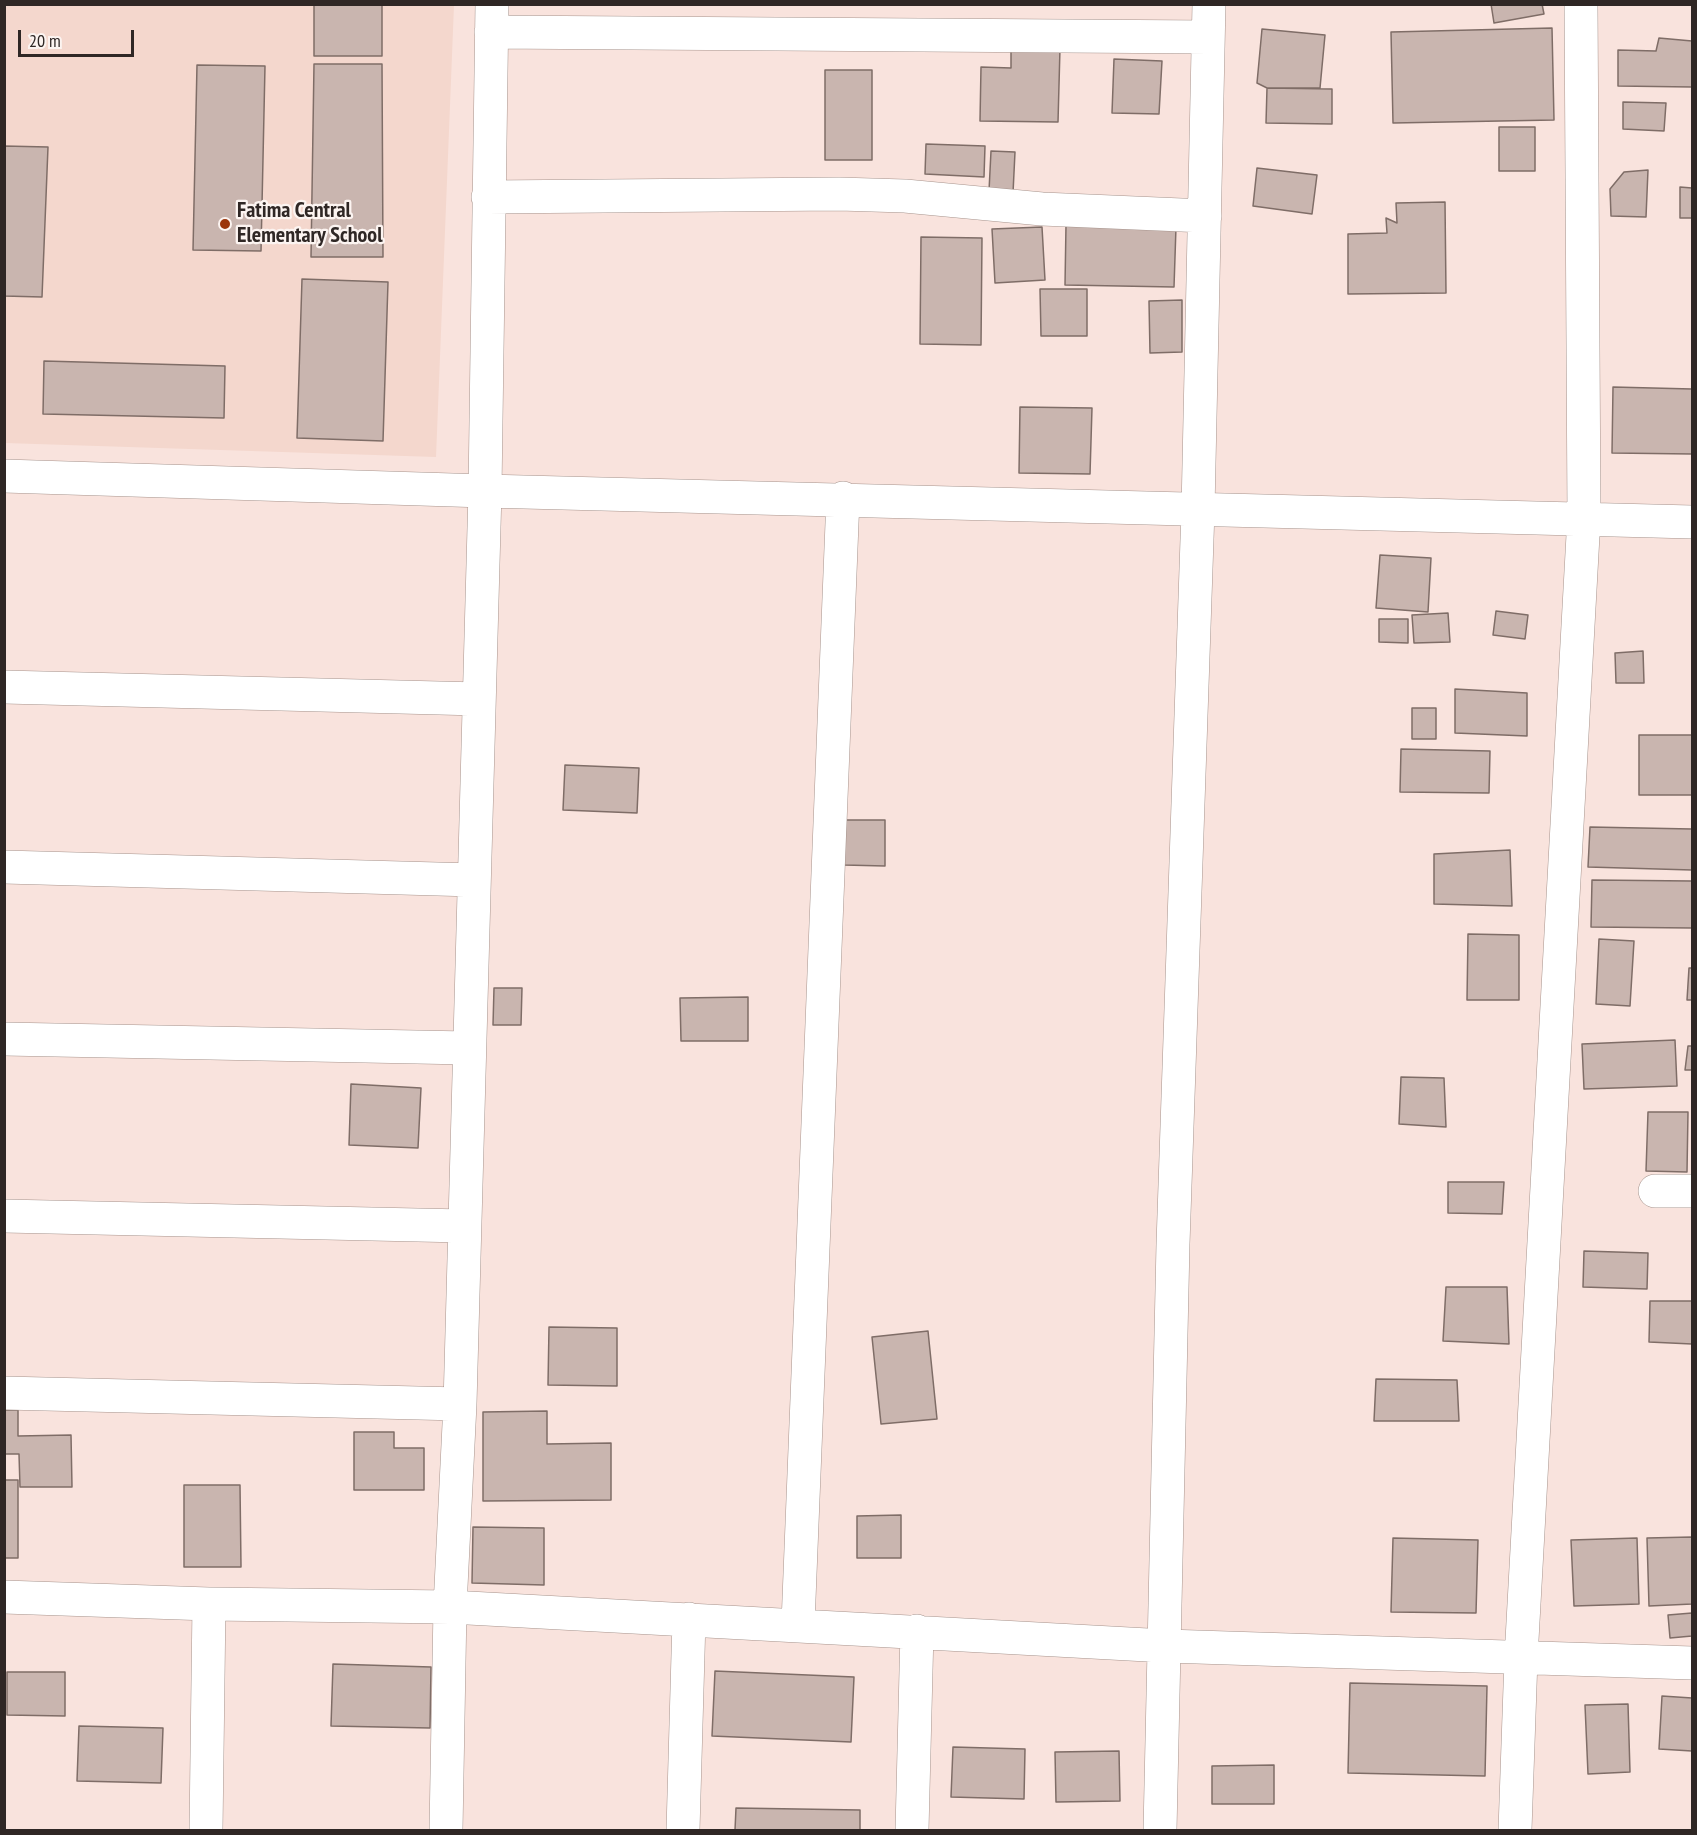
<!DOCTYPE html>
<html>
<head>
<meta charset="utf-8">
<style>
	body { margin:0 }
	#map { position:relative; width:1697px; height:1835px; overflow:hidden; background:#f9e3dd; font-family:"PT Sans Narrow",sans-serif }
	canvas { display:block }
	.frame { position:absolute; inset:0; border:6px solid #2f2725; pointer-events:none }
	.scale { position:absolute; left:18px; top:30px; width:116px; height:27px; box-sizing:border-box; border:3px solid #2f2725; border-top:0; padding-left:8px; font-size:18px; line-height:21px; white-space:nowrap; color:#2f2725; -webkit-text-stroke:4px #fcf4f1; paint-order:stroke }
</style>
</head>
<body>
<div id="map">
<canvas width="1697" height="1835"></canvas>
<div class="frame"></div>
<div class="scale">20 m</div>
</div>
<script>
const g = document.querySelector('canvas').getContext('2d');
g.lineJoin = 'round';
function fillPath(path, color) {
  g.fillStyle = color;
  g.fill(path, 'evenodd');
}
function strokePath(path, color, width, dash) {
  g.strokeStyle = color;
  g.lineWidth = width;
  g.lineCap = dash ? 'butt' : 'round';
  g.setLineDash(dash || []);
  g.stroke(path);
}
function write(font, color, halo, rows, align = 'center') {
  g.font = font + ' "PT Sans Narrow",sans-serif';
  g.lineWidth = 4.5;
  g.setLineDash([]);
  g.textBaseline = 'middle';
  g.strokeStyle = halo;
  g.fillStyle = color;
  for (const [text, x, y, turn = 0] of rows) {
    g.save();
    g.translate(x, y);
    g.rotate((+turn || 0) * Math.PI / 180);
    g.textAlign = isNaN(turn) ? turn : align;
    if (halo) g.strokeText(text, 0, 0);
    g.fillText(text, 0, 0);
    g.restore();
  }
}
const built = new Path2D(`
	M5,5H454L436,457L5,443Z`);
const building = new Path2D(`
	M314,4H382V56H314Z
	M1491,4H1542L1544,14L1494,23Z
	M1552,28L1554,120L1393,123L1391,32Z
	M1262,29L1325,35L1320,88H1267L1257,83Z
	M1659,38L1692,41V87L1618,86V50L1656,51Z
	M1011,47L1060,48L1058,122L980,121L981,67L1011,68Z
	M1114,59L1162,61L1159,114L1112,113Z
	M314,64H382L383,257H311Z
	M197,65L265,66L261,251L193,250Z
	M825,70H872V160H825Z
	M1267,88L1332,89V124L1266,123Z
	M1623,102L1666,103L1664,131L1623,129Z
	M1499,127H1535V171H1499Z
	M926,144L985,146L984,177L925,174Z
	M4,146L48,147L42,297L4,296Z
	M991,151L1015,152L1013,193L989,191Z
	M1257,168L1317,175L1312,214L1253,206Z
	M1648,170L1646,217L1611,216L1610,189L1624,172Z
	M1680,187L1692,188V218H1680Z
	M1445,202L1446,293L1348,294V234L1387,233L1386,218L1397,223L1396,203Z
	M1066,225L1176,227L1174,287L1065,285Z
	M1042,227L1045,280L995,283L992,229Z
	M921,237L982,238L981,345L920,344Z
	M302,279L388,282L383,441L297,438Z
	M1040,289H1087V336H1041Z
	M1182,300V352L1150,353L1149,301Z
	M44,361L225,366L224,418L43,414Z
	M1613,387L1692,389V454L1612,453Z
	M1020,407L1092,408L1090,474L1019,473Z
	M1380,555L1431,558L1428,612L1376,608Z
	M1496,611L1528,615L1525,639L1493,635Z
	M1448,613L1450,642L1414,643L1412,615Z
	M1379,619H1408V643L1379,642Z
	M1643,651L1644,683H1616L1615,653Z
	M1455,689L1527,693V736L1455,733Z
	M1412,708H1436V739H1412Z
	M1639,735H1692V795H1639Z
	M1401,749L1490,751L1489,793L1400,792Z
	M565,765L639,768L637,813L563,810Z
	M846,820H885V866L844,865Z
	M1590,827L1692,829V870L1588,867Z
	M1510,850L1512,906L1434,904V854Z
	M1592,880L1692,881V928L1591,927Z
	M1468,934L1519,935V1000H1467Z
	M1599,939L1634,941L1630,1006L1596,1004Z
	M1689,968H1692V1000H1687Z
	M494,988H522L521,1025H493Z
	M748,997V1041H681L680,998Z
	M1675,1040L1677,1086L1584,1089L1582,1044Z
	M1688,1046H1692V1070H1685Z
	M1401,1077L1444,1078L1446,1127L1399,1124Z
	M351,1084L421,1088L418,1148L349,1145Z
	M1648,1112H1688L1687,1172L1646,1171Z
	M1448,1182H1504L1502,1214L1448,1213Z
	M1584,1251L1648,1253L1647,1289L1583,1287Z
	M1446,1287H1507L1509,1344L1443,1341Z
	M1650,1301H1692V1344L1649,1342Z
	M549,1327L617,1328V1386L548,1385Z
	M928,1331L937,1419L881,1424L872,1337Z
	M1376,1379L1457,1380L1459,1421H1374Z
	M4,1410H18V1436L71,1435L72,1487H20L19,1454H4Z
	M547,1411V1444L611,1443V1500L483,1501V1412Z
	M354,1432H394V1448H424V1490H354Z
	M4,1480H18V1558H4Z
	M184,1485H240L241,1567H184Z
	M901,1515V1558H857V1516Z
	M473,1527L544,1528V1585L472,1583Z
	M1692,1537V1604L1649,1606L1647,1538Z
	M1393,1538L1478,1540L1476,1613L1391,1612Z
	M1637,1538L1639,1604L1574,1606L1571,1540Z
	M1692,1613V1636L1670,1638L1668,1615Z
	M333,1664L431,1667L430,1728L331,1726Z
	M715,1671L854,1677L851,1742L712,1736Z
	M7,1672H65V1716L7,1715Z
	M1350,1683L1487,1686L1485,1776L1348,1773Z
	M1662,1696L1692,1698V1751L1659,1749Z
	M1628,1704L1630,1772L1588,1774L1585,1705Z
	M79,1726L163,1728L161,1783L77,1781Z
	M953,1747L1025,1749L1024,1799L951,1797Z
	M1119,1751L1120,1801L1056,1802L1055,1752Z
	M1274,1765V1804H1212V1766Z
	M736,1808L860,1810V1830H735Z`);
const minor = new Path2D(`
	M491,32L1208,37
	M488,197L839,194L905,196L1042,209L1205,216
	M4,476L485,491L1692,522
	M4,687L479,699
	M4,867L474,880
	M4,1039L468,1048
	M1655,1191H1692
	M4,1216L464,1226
	M4,1393L460,1404
	M4,1597L209,1604L450,1607L1166,1646L1692,1663
	M798,1624L843,498
	M206,1830L209,1604
	M446,1830L450,1607L460,1404L485,491L492,4
	M683,1830L689,1619
	M912,1830L917,1631
	M1160,1830L1173,1244L1198,510L1209,4
	M1515,1830L1521,1658L1584,517L1581,4`);
const markers = [
	[225,224,6,"#9b350b"]
];
const poiNames = [
	["Fatima Central",237,211],
	["Elementary School",237,236]
];
fillPath(built, '#f4d7cd');
fillPath(building, '#c9b5af');
strokePath(building, '#7f6d67', 1.5);
strokePath(minor, '#a7948d', 34);
strokePath(minor, '#fff', 33);
for (const [x, y, r, color] of markers) {
  const dot = new Path2D();
  dot.arc(x, y, r, 0, 2 * Math.PI);
  g.fillStyle = color;
  g.fill(dot);
  strokePath(dot, '#fcf4f1', 2);
}
write('bold 22px', '#2f2725', '#fcf4f1', poiNames, 'left');
</script>
</body>
</html>
